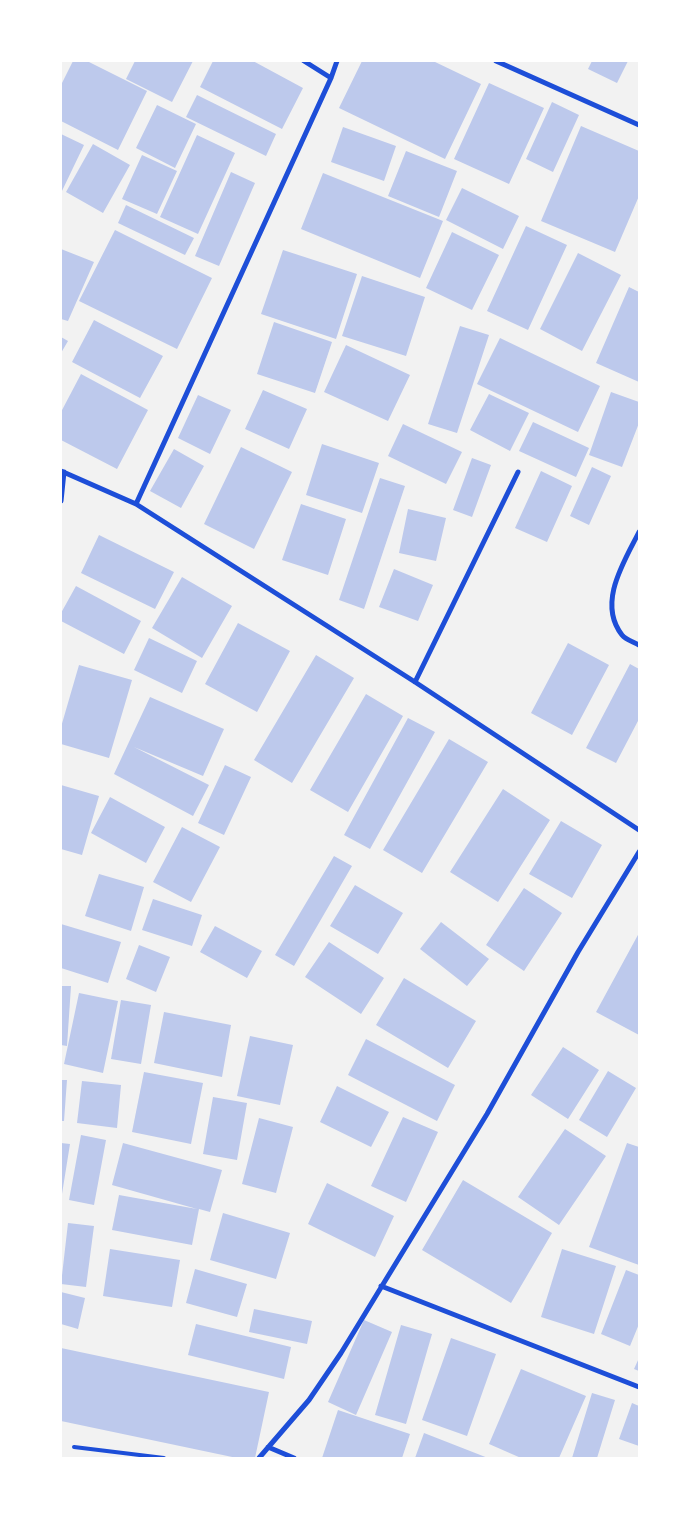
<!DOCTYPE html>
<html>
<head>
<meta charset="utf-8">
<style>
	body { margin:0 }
	#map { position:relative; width:700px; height:1519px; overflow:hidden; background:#f2f2f2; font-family:"Noto Sans",sans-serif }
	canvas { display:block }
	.frame { position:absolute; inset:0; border:62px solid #fff; pointer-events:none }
</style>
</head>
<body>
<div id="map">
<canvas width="700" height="1519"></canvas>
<div class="frame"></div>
</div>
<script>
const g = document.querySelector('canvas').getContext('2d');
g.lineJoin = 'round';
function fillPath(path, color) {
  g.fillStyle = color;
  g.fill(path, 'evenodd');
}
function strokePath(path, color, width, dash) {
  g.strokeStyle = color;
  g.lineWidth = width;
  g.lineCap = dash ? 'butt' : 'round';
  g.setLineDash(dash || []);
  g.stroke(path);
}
const building = new Path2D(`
	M73,61H87L147,91L118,150L61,121V85Z
	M135,61H193L172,102L126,79Z
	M213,61H253L303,88L282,129L200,87Z
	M362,61H433L481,84L445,159L339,108Z
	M592,61H628L617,83L588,69Z
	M489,83L544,108L509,184L454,159Z
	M197,95L276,134L266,156L186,117Z
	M552,102L579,115L553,172L526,159Z
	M157,105L196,124L175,168L136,148Z
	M581,126L639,151V196L615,252L541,221Z
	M343,127L396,146L384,181L331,162Z
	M61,134L84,145L61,193Z
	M197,135L235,153L198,234L160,217Z
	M93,144L130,165L103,213L66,192Z
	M406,151L457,171L439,217L388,196Z
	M142,155L177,171L157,214L122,199Z
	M231,172L255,183L219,266L195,256Z
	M323,173L443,221L420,278L301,229Z
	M462,188L519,216L503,249L446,220Z
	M126,205L194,238L185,255L118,223Z
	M526,226L567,245L528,330L487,311Z
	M115,230L212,278L177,349L79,301Z
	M452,232L499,255L472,310L426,288Z
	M61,249L94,262L68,321L61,319Z
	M283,250L357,274L336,339L261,314Z
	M578,253L621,275L582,351L540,329Z
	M362,276L425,297L406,356L342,336Z
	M629,287L639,292V382L596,363Z
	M94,320L163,356L140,398L72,362Z
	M274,322L332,342L315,393L257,374Z
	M460,326L489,335L457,433L428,424Z
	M61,337L68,341L61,353Z
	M500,338L600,386L578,432L477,384Z
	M346,345L410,375L388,421L324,392Z
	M81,374L148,410L117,469L61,440V412Z
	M263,390L307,409L289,449L245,429Z
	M611,392L639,402V423L622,467L589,455Z
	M489,394L529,413L510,451L470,430Z
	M198,395L231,410L210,454L178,438Z
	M533,422L589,448L576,477L519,451Z
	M403,424L462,452L446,484L388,456Z
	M322,444L379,463L362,513L306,495Z
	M241,447L292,472L254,549L204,524Z
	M174,449L204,466L181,508L150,491Z
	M472,458L491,465L472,517L453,510Z
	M592,467L611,476L589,525L570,516Z
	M541,471L572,486L547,542L515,528Z
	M380,478L405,486L364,609L339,600Z
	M301,504L346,519L328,575L282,560Z
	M408,509L446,518L436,561L399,553Z
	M99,535L174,572L155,609L81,573Z
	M394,569L433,585L418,621L379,607Z
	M182,577L232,606L202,658L152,628Z
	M76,586L141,621L124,654L61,621V613Z
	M238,623L290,651L257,712L205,684Z
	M149,638L197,661L182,693L134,670Z
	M568,643L609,665L572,735L531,713Z
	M316,655L354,678L292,783L254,760Z
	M630,664L639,669V719L616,763L586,748Z
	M79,665L132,680L109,758L61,744V727Z
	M366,694L403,716L348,812L310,790Z
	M150,697L224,729L203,776L134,747L209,785L193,816L114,774Z
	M408,718L435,732L370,849L344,835Z
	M449,739L488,762L422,873L383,850Z
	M225,765L251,777L224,835L198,823Z
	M61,785L99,796L82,855L61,849Z
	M503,789L550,820L498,902L450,872Z
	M110,797L165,827L146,863L91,833Z
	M561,821L602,845L572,898L529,874Z
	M182,827L220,847L191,902L153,882Z
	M334,856L352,866L294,966L275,955Z
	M99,874L144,887L131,931L85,916Z
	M355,885L403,913L378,954L330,926Z
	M524,888L562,913L524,971L486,945Z
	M153,899L202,915L192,946L142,930Z
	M441,922L489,959L467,986L420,949Z
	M61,924L121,942L108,983L61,968Z
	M215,926L262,951L247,978L200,952Z
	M639,933V1035L596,1012Z
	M329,942L384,978L361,1014L305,977Z
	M139,945L170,957L156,992L126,979Z
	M404,978L476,1021L448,1068L376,1025Z
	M61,986H71L67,1046L61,1045Z
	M79,993L118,1001L103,1073L64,1064Z
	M121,1000L151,1005L141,1064L111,1059Z
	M164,1012L231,1025L222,1077L154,1063Z
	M250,1036L293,1045L280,1105L237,1096Z
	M366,1039L455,1085L437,1121L348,1075Z
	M563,1047L599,1070L568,1119L531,1095Z
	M608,1071L636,1088L607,1137L579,1120Z
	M144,1072L203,1083L191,1144L132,1132Z
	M61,1080H67L64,1121H61Z
	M82,1081L121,1085L117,1128L77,1123Z
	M337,1086L389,1112L371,1147L320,1122Z
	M213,1097L247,1103L237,1160L203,1154Z
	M403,1117L438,1132L406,1202L371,1186Z
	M259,1118L293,1127L276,1193L242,1184Z
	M565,1129L606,1156L559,1225L518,1197Z
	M81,1135L106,1140L94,1205L69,1200Z
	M61,1143L70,1144L62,1194H61Z
	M123,1143L222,1170L210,1212L199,1209L192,1245L112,1230L119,1195L197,1209L112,1185Z
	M627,1143L639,1147V1265L589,1247Z
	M463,1180L552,1233L511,1303L422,1250Z
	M327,1183L394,1216L375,1257L308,1224Z
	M223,1213L290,1233L276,1279L210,1260Z
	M68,1223L94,1226L86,1287L61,1284Z
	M110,1249L180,1260L172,1307L103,1296Z
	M562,1249L616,1266L594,1334L541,1317Z
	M195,1269L247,1284L237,1317L186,1303Z
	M626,1270L639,1275V1324L630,1346L601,1334Z
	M61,1292L85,1298L78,1329L61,1324Z
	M254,1309L312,1321L307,1344L249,1332Z
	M364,1320L392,1332L356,1415L328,1402Z
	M196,1324L291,1347L284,1379L188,1355Z
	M401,1325L432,1334L406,1424L375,1415Z
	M451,1338L496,1354L467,1436L422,1420Z
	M61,1348L269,1392L255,1458H237L61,1421Z
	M639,1358V1371L634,1369Z
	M521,1369L586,1396L559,1458H521L489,1444Z
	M592,1393L615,1400L597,1458H572Z
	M632,1403L639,1406V1446L619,1439Z
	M338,1410L410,1434L402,1458H322Z
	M424,1433L488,1458H415Z`);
const service = new Path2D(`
	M74,1447L164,1458`);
const minor = new Path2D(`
	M304,61L331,78
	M496,61L639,125
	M61,471L136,504L415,682L639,830
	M61,501L64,472
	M136,504L331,78L337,61
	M639,532C624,562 597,603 622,635C626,640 634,642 639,645
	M415,682L518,472
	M381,1286L639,1387
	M268,1447L294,1458
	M259,1458L309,1400L341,1353L487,1114L578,952L639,852`);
fillPath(building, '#bdc9ec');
strokePath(service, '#1d4ed8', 4);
strokePath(minor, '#1d4ed8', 5);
</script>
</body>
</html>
